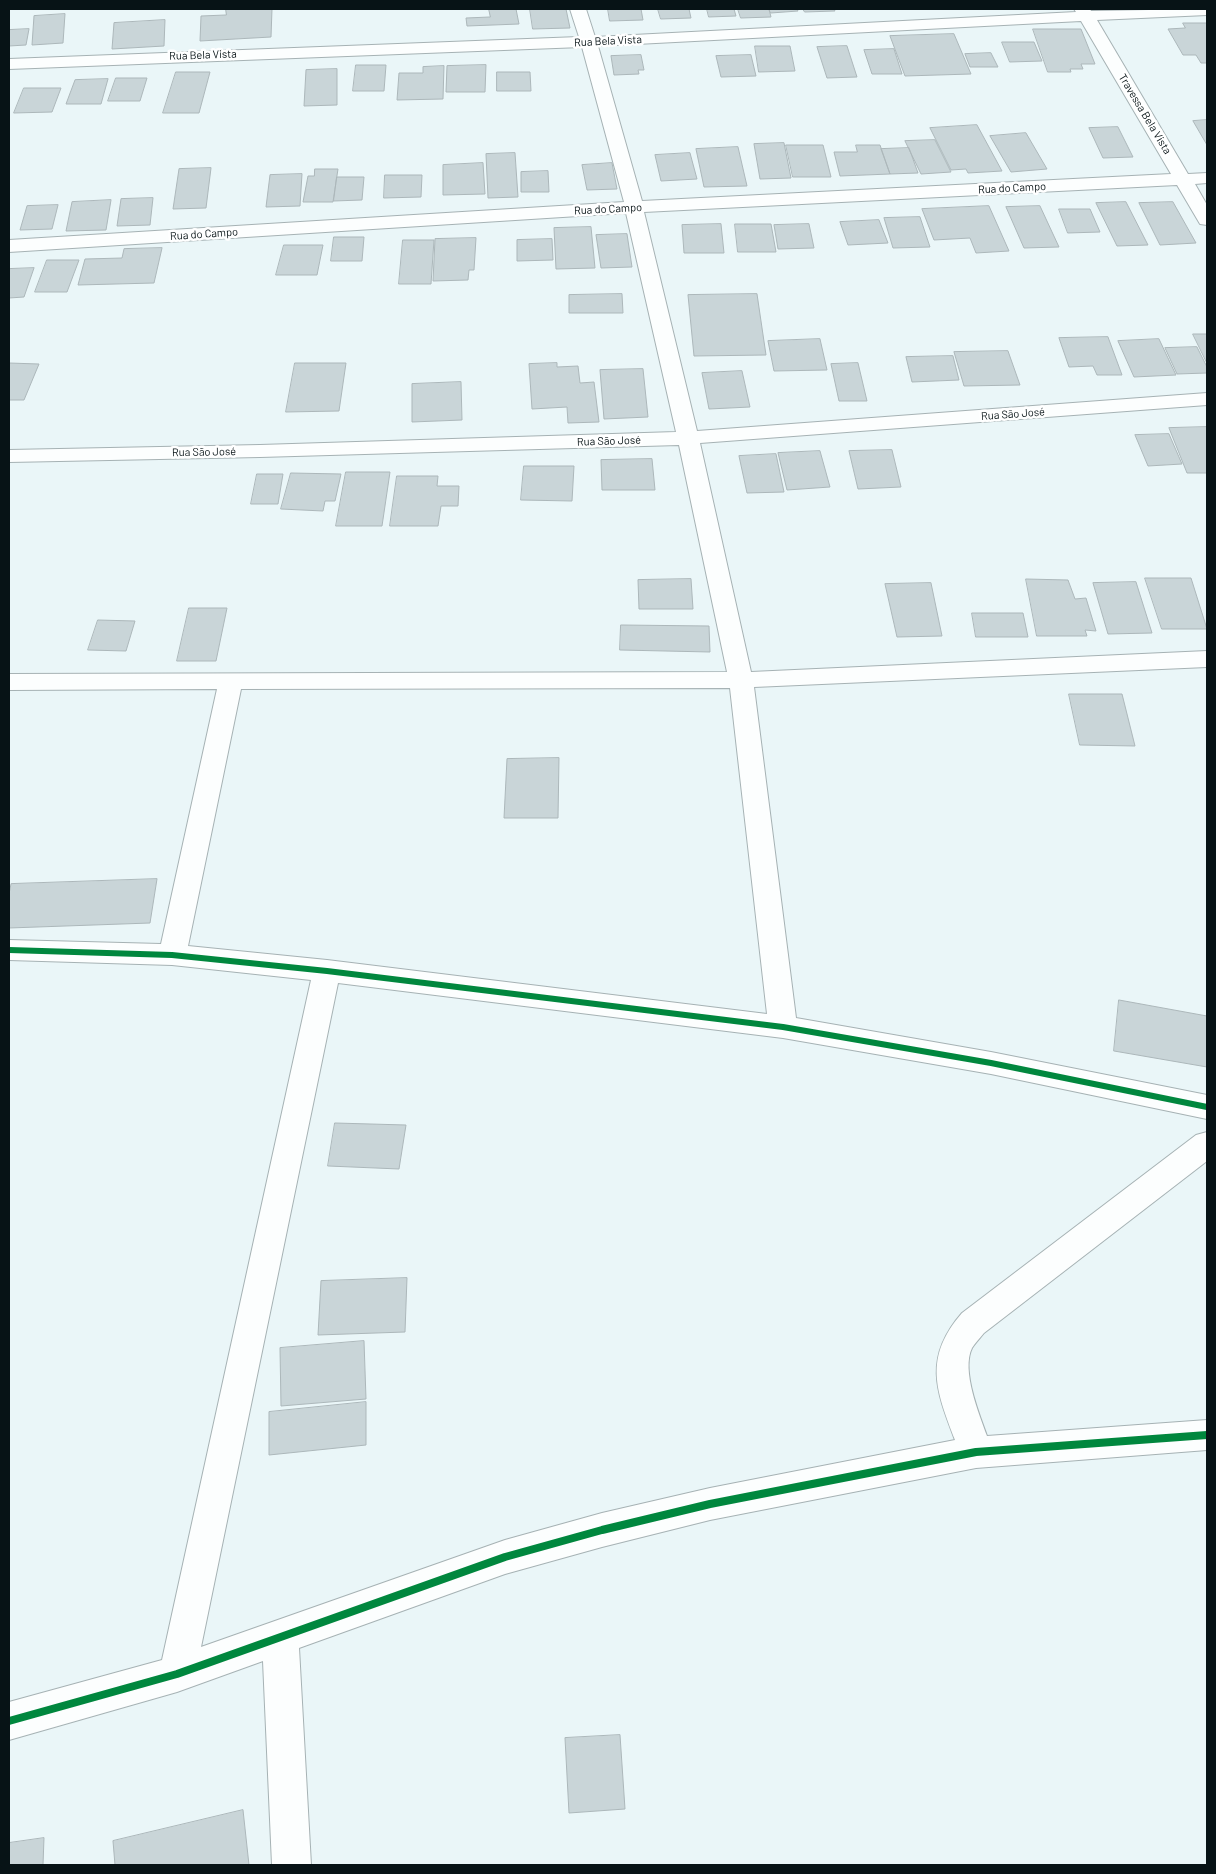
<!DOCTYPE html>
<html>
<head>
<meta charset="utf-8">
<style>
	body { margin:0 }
	#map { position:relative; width:1216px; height:1874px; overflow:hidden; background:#eaf6f8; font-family:Barlow,sans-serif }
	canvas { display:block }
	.frame { position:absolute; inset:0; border:10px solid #071316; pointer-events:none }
</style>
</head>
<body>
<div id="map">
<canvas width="1216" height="1874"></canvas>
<div class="frame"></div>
</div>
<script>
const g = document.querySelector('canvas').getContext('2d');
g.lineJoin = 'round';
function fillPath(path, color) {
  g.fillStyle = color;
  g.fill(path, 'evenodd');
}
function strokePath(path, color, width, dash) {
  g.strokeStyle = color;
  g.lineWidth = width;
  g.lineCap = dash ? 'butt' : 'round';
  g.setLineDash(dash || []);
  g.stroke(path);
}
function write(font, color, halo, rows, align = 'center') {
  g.font = font + ' Barlow,sans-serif';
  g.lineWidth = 5;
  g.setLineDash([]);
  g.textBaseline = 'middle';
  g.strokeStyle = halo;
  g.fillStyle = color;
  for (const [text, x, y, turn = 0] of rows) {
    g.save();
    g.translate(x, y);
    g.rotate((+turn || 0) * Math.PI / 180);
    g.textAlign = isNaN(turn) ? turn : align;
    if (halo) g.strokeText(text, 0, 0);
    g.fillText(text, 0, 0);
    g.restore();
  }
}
const building = new Path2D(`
	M226,9H272L271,37L200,41L201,16L226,15Z
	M489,9H516L519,24L467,26L466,18L490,17Z
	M530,9H566L570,28L533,29Z
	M608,9H641L643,20L610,21Z
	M658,9H689L691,18L661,19Z
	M707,9H734L736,16L709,17Z
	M738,9H769L771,17L741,18Z
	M769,9H797L798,11L771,13Z
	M803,9H834L835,11L805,12Z
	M65,14L63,43L32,45L34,16Z
	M165,20L164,46L112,49L114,23Z
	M1183,23H1207V63H1201L1196,55H1183L1168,29L1185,28Z
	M29,29L26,45L9,46V30Z
	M1033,29H1081L1095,64H1081L1083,69H1070L1071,72H1048Z
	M954,34L971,74L905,76L890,36Z
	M1002,42H1034L1042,61L1010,62Z
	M755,46H790L795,71L759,72Z
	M847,46L857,77L827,78L817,47Z
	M894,49L902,74H872L864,50Z
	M991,53L998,67H970L965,54Z
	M641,55L644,70H638L639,74L614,75L611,56Z
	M751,55L756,76L721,77L716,56Z
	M356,65H386L384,91H353Z
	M486,65L485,92H446L447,66Z
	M444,66L443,99L397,100L399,73H423V67Z
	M337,69V105L304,106L306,70Z
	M176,72H210L199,113H163Z
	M497,72H530L531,91H497Z
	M116,78H147L140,101H108Z
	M108,79L101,104H66L75,80Z
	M24,88H61L52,112L14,113Z
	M1207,120V145L1193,121Z
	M977,125L1002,171L968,173L966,169L951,170L930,128Z
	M1118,127L1133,157L1103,158L1089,128Z
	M1026,133L1047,169L1011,172L990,136Z
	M935,140L951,172L921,174L905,141Z
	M784,143L791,178L760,179L754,144Z
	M786,145H823L831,177H793Z
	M856,145H880L890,174L840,176L834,152H857Z
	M738,147L747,186L704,187L696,149Z
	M909,148L918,173L890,174L881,149Z
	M515,153L518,197L488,198L486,154Z
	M690,153L697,179L661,181L655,155Z
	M483,163L485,194L443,195V165Z
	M612,163L617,189L587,190L582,165Z
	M211,168L206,208L173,209L179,169Z
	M315,169H338L333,202H303L308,176H314Z
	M548,171L549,192H521V172Z
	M302,174L300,206L266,207L270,175Z
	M385,175H422L421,197L384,198Z
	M337,177H364L362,200L334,201Z
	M153,198L150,225L117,226L121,199Z
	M111,200L106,230L66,231L72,202Z
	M1126,202L1148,245L1117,246L1096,203Z
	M1173,202L1196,243L1160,245L1139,203Z
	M58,205L52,229L20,230L27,206Z
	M989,206L1009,251L976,253L970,238L934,240L922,209Z
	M1040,206L1059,247L1024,248L1006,207Z
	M1059,209H1090L1100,232L1068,233Z
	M920,217L930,247L893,248L884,218Z
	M879,220L888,243L848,245L840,222Z
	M721,224L724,253H684L682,225Z
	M735,224H771L776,252H738Z
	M809,224L814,248L778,249L774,225Z
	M591,227L595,268L556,269L554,228Z
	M627,234L632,267L601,268L596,235Z
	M334,237H364L362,261H331Z
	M476,238L474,270H469L468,280L433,281L435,239Z
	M552,239L553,260L517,261V240Z
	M403,240H434L431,284H399Z
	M284,245H323L317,275H276Z
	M162,248L154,283L78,285L85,259L122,258L124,249Z
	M47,260H79L67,292H35Z
	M34,268L24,297L9,298V269Z
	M622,294L623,313H569V295Z
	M757,294L766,355L694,356L688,295Z
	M1193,334H1207V363Z
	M1108,337L1122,375H1097L1093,366L1069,367L1059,338Z
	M820,339L827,370L774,371L768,341Z
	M1159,339L1176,375L1134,377L1118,341Z
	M1197,347L1207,367V373L1177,374L1165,348Z
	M1008,351L1020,385L964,386L954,352Z
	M953,356L959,380L912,382L906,357Z
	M9,363L39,364L24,400H9Z
	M295,363H346L339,411L286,412Z
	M557,363V367L578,366L580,383L594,382L599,422L568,423L567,407L532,409L529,364Z
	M858,363L867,401H839L831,364Z
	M643,369L648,417L604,419L600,370Z
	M742,371L750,407L709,409L702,373Z
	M461,382L462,420L412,422V384Z
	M1207,427V473H1187L1169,428Z
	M1169,434L1182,464L1148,466L1135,435Z
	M892,450L901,487L858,489L849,451Z
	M820,451L830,487L787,490L778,453Z
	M776,454L784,492L747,493L739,456Z
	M652,459L655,490H602L601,460Z
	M524,466H574L572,501L521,500Z
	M346,472H390L382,526H336Z
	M291,473L341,474L335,501H325L323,511L281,509Z
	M257,474H283L278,504H251Z
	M397,476H438L437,486H459L458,506H441L438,526H390Z
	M1145,578H1191L1207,629H1162Z
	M691,579L693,609H639L638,580Z
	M1026,579L1068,580L1075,599L1086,598L1096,631L1085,630L1087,636H1037Z
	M1136,582L1152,633L1108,634L1093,583Z
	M931,583L942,636L897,637L885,584Z
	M189,608H227L216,661H177Z
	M972,613H1023L1028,637H976Z
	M98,620L135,621L126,651L88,650Z
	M621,625L709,626L710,652L620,650Z
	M1069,694H1122L1135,746L1080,745Z
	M559,758L558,818H504L507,759Z
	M157,879L150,923L9,928V894L11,884Z
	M1119,1000L1207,1016V1067L1114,1051Z
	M335,1123L406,1125L399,1169L328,1166Z
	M407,1278L405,1332L318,1335L321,1281Z
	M364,1341L366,1399L281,1406L280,1348Z
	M366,1402V1445L269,1455V1412Z
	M620,1735L625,1809L569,1813L565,1738Z
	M243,1810L249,1865H115L113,1841Z
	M44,1838L43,1865H9V1843Z`);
const minor = new Path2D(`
	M570,9H586L595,37L1076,12L1074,9H1090L1091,11L1207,9V15L1097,20L1188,174L1207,173V183L1195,184L1207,205V225L1200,224L1177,185L644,212L697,431L1207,393V405L700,443L751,672L1207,651V667L754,687L796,1018L991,1052L1207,1095V1119L991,1074L783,1038L338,983L201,1647L505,1540L602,1513L710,1488L955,1440C936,1390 923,1358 962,1313L1196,1135L1207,1132V1161L984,1333C980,1338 975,1343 972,1348C961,1370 979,1414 987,1436L1207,1420V1450L976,1468L710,1520L602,1547L505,1574L299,1648L311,1865H272L263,1661L177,1692L9,1740V1702L162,1660L311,980L172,965L9,960V940L161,944L217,689L9,690V674L727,672L679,445L260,457L9,462V450L260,445L676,432L626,213L9,252V240L624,202L582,47L9,69V59L579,37ZM1081,21L1171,174L642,201L598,46ZM730,688L767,1014L327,960L188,946L241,689Z`);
const cyclewayFar1 = new Path2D(`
	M9,950L172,955L327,971L783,1027L991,1063L1207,1107`);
const cycleway = new Path2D(`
	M9,1721L177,1674L505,1557L602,1530L710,1504L976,1452L1207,1435`);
const farStreetnames = [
	["Rua Bela Vista",608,41,-3],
	["Rua Bela Vista",203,55,-2],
	["Travessa Bela Vista",1145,114,59],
	["Rua do Campo",1012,188,-3],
	["Rua do Campo",608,209,-3],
	["Rua do Campo",204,234,-4],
	["Rua São José",1013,414,-4],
	["Rua São José",609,441,-2],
	["Rua São José",204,452,-1]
];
fillPath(building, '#c9d5d8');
strokePath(building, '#acb7ba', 1);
strokePath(minor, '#a6b2b4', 2);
fillPath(minor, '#fcfefe');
strokePath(cyclewayFar1, '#00873e', 6);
strokePath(cycleway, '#00873e', 8);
write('11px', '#071316', '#fff', farStreetnames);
</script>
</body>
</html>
